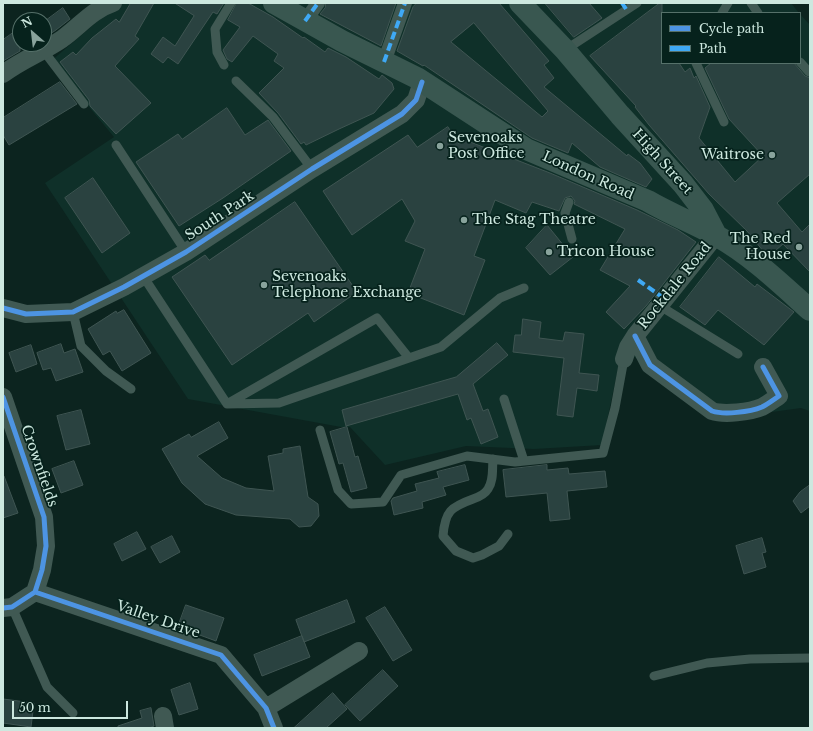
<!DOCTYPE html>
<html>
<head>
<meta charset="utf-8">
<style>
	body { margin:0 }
	#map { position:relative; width:813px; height:731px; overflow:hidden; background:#0c241f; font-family:"Libre Baskerville",serif }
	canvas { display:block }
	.frame { position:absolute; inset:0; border:4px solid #cde8df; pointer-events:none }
	.legend { position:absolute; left:661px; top:12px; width:140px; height:52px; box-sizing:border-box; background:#06221c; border:1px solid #56716a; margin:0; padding:5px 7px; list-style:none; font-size:12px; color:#cde8df }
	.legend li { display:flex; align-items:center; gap:8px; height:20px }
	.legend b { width:20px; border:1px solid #56716a }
	.north { position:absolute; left:12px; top:12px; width:40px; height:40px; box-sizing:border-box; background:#06221c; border:1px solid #56716a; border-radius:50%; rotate:332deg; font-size:11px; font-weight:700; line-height:16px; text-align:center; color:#cde8df }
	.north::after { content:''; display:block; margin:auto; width:14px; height:18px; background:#89a39c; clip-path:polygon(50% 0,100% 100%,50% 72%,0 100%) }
	.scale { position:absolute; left:12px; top:701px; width:116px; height:18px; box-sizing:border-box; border:2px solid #cde8df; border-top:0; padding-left:5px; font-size:12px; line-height:14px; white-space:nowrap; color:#cde8df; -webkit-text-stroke:3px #06221c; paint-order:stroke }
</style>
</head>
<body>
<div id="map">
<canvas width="813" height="731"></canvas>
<div class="frame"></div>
<ul class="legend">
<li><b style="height:5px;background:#4d94e3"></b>Cycle path</li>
<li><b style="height:5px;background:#3fa9f5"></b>Path</li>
</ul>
<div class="north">N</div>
<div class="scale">50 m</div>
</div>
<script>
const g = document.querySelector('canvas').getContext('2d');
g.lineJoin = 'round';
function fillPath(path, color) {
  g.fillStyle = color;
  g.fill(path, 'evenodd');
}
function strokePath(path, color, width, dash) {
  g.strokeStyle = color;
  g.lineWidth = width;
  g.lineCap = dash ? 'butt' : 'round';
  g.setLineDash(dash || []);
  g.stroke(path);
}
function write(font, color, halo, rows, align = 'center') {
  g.font = font + ' "Libre Baskerville",serif';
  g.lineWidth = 3.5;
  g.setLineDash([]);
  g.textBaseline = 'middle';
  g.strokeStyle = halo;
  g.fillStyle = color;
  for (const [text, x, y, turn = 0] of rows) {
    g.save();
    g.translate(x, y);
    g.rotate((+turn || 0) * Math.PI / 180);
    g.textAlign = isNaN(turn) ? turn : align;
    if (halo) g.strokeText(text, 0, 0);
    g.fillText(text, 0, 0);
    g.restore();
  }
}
const built = new Path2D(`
	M119,3H791L799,13H662V63H800V14L810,25V411L801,408L728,418L622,349L602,445L534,449L466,446L385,465L350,427H341L188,399L45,183L114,137L51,61Z`);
const building = new Path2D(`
	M131,3H154L135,36L139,39L115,66L151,103L116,134L90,106L89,100L60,62L73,52L76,55L92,38L116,19L119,22Z
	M175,3H224L217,14L213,12L178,64L168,57L163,63L151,54L163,37L175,46L194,16Z
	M237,3H248L273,17L303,38L304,37L325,52L328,48L346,57L379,79L382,75L392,83L394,89L374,113L339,129L306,145L304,142L301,144L278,113L259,93L284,68L274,61L278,54L253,36L232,62L227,59L223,50L240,27L228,20Z
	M326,3H396L381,46L320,14L325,8Z
	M417,3H499L549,61L544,65L554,78L544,87L627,156L628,154L640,163L652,179L646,187L600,167L572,143L568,153L532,138L424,65L423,66L397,51L413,7ZM474,23L548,111L542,117L451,42Z
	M545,3H589L602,18L574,37Z
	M660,3H662V63H679L685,72L690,68L694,78L696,76L710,107L699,138L735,182L763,156L729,119L705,68L711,63H794L805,76L810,78V174L777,203L802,232L810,224V272L783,244L768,257L747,231L709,194L649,125L635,107L636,106L590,56Z
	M63,8L70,19L56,30L44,38V22Z
	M20,28V51L3,61V40Z
	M60,82L77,104L9,145L3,135V118Z
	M227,108L245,135L268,120L291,151L223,198L179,226L136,162L178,134L182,139Z
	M448,127L459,144L465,140L550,173L637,210L678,230L696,242L646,306L624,329L606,312L630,286L600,270L625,229L574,204L575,201L571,196L565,198L559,211L532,202L526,213L495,200L474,256L485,260L464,315L408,293L425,249L405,241L415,221L402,199L352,235L323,191L408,135L417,147Z
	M93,178L130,233L102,253L65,198Z
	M295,202L357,292L314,322L308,313L232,365L172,277L205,255L209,260Z
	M547,225L573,257L550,275L526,248Z
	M719,257L755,287L757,284L794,312L764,345L718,310L705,325L680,307Z
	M124,310L151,353L122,371L110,351L103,355L88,329L116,311L117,313Z
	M523,319L541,322L539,338L563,341L565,332L584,334L579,373L599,375L597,391L577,388L573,417L557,415L564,358L513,352L515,335H521Z
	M497,343L508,355L473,384L483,411L488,409L498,437L481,444L471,418L467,420L458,394L346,426L342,410L456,377Z
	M61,344L64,353L75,349L83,372L56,381L51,368L43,370L37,353Z
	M31,345L37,364L16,372L9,353Z
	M81,410L90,444L66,450L57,416Z
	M219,422L228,438L197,456L222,478L246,488L274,491L268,456L283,453V449L300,446L308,497L318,504L319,516L311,526L299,527L290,519L236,515L205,504L182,483L162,449L189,434L191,437Z
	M347,427L355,457L358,456L367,488L351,492L343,463L339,464L330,432Z
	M74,461L83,485L61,493L52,469Z
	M465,465L469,480L443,487L446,495L422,502L423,508L394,515L391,501L393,498L417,491L415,484L439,478L437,472Z
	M547,465V470L568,468L569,474L605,471L607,487L567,491L570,519L550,521L547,493L506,497L503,470Z
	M3,476H4L18,513L3,518Z
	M810,485V506L801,513L793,501L800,492Z
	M137,532L146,549L122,561L114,544Z
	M172,536L180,552L160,563L151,547Z
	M762,538L766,552L762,553L766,567L744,574L736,546Z
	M347,600L355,622L304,642L296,620Z
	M186,605L224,618L216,641L178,627Z
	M385,607L412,650L393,661L366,618Z
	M302,636L310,657L262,676L254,655Z
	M383,670L398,686L360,721L345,705Z
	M190,683L198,709L179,715L171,690Z
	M333,693L347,709L326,728H294Z
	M3,699L34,703L31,727L3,723Z
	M151,708L154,726L149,728H118V726L142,718L140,711Z`);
const service = new Path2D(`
	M751,3L758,13
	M722,13L728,3
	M43,50L84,104
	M565,50L637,3
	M800,62L809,72
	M696,63L724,122
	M224,65L217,52L215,29L231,3
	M236,81L273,117L312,169
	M116,145L186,252
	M569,202L565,213L572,239
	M143,276L227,404
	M660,306L738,354
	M73,312L81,346L106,371L131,389
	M377,318L409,358L279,403L227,404Z
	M409,358L441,347L500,298L524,288
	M504,399L524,461
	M320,430L338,490L351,504L383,502L401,475L467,456L515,462L603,453L615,408L624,359
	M493,459C492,469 494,480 488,489C485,494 479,497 473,499C451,507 445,511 443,536L456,551L473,558L482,555L499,546L508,534
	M12,607L47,687L73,713
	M654,676L707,663L750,659L810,658`);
const pedestrian = new Path2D(`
	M305,21L318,3
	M384,62L405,3`);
const minor = new Path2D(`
	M3,74C21,60 43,52 62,39C80,26 92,10 113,3
	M3,308L26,314L73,312L124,287L186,252L312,169L402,114L416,100L422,82
	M635,336L650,365L712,411C724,415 750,412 762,407C768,404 773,400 779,396L763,367
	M624,359L628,347L635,336L716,235
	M3,397L44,517L46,546L42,570L35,592
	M3,608L12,607L35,592L221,655L266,708L274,728
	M266,708L359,651
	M163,716L165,728`);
const primary = new Path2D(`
	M274,3L342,41L417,78L526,149L648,201C670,214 694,223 717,236C751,255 781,284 810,310
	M520,3L565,50L620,115L683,184L703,210L716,235`);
const quiet = new Path2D(`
	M622,3L626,9
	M305,21L318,3
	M384,62L405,3
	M638,280L665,299`);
const cycleway = new Path2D(`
	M3,308L26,314L73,312L124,287L186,252L312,169L402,114L416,100L422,82
	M635,336L650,365L712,411C724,415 750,412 762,407C768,404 773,400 779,396L763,367
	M3,397L44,517L46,546L42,570L35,592
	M3,608L12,607L35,592L221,655L266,708L274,728`);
const markers = [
	[440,146,4,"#89a39c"],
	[772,155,4,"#89a39c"],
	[464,220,4,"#89a39c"],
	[799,247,4,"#89a39c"],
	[549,252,4,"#89a39c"],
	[264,285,4,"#89a39c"]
];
const poiNames = [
	["Sevenoaks",448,138],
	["Post Office",448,154],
	["Waitrose",764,155,"right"],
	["The Stag Theatre",472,220],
	["The Red",791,239,"right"],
	["House",791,255,"right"],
	["Tricon House",557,252],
	["Sevenoaks",272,277],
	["Telephone Exchange",272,293]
];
const streetNames = [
	["High Street",662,162,48],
	["London Road",588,176,24],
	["South Park",220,216,-33],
	["Rockdale Road",675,286,-51],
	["Crownfields",39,466,71],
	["Valley Drive",158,620,19]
];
fillPath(built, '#0f3029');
fillPath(building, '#2a4240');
strokePath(building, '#3f5552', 1);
strokePath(service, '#405953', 9);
strokePath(pedestrian, '#405953', 14);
strokePath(minor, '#405953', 18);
strokePath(primary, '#395750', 22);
strokePath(quiet, '#3fa9f5', 4, [8, 4]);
strokePath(cycleway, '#4d94e3', 5);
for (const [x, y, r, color] of markers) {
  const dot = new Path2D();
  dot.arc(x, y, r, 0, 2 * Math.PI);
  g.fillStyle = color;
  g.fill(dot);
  strokePath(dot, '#06221c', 1.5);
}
write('14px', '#cde8df', '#06221c', poiNames, 'left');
write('14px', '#cde8df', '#06221c', streetNames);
</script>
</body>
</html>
